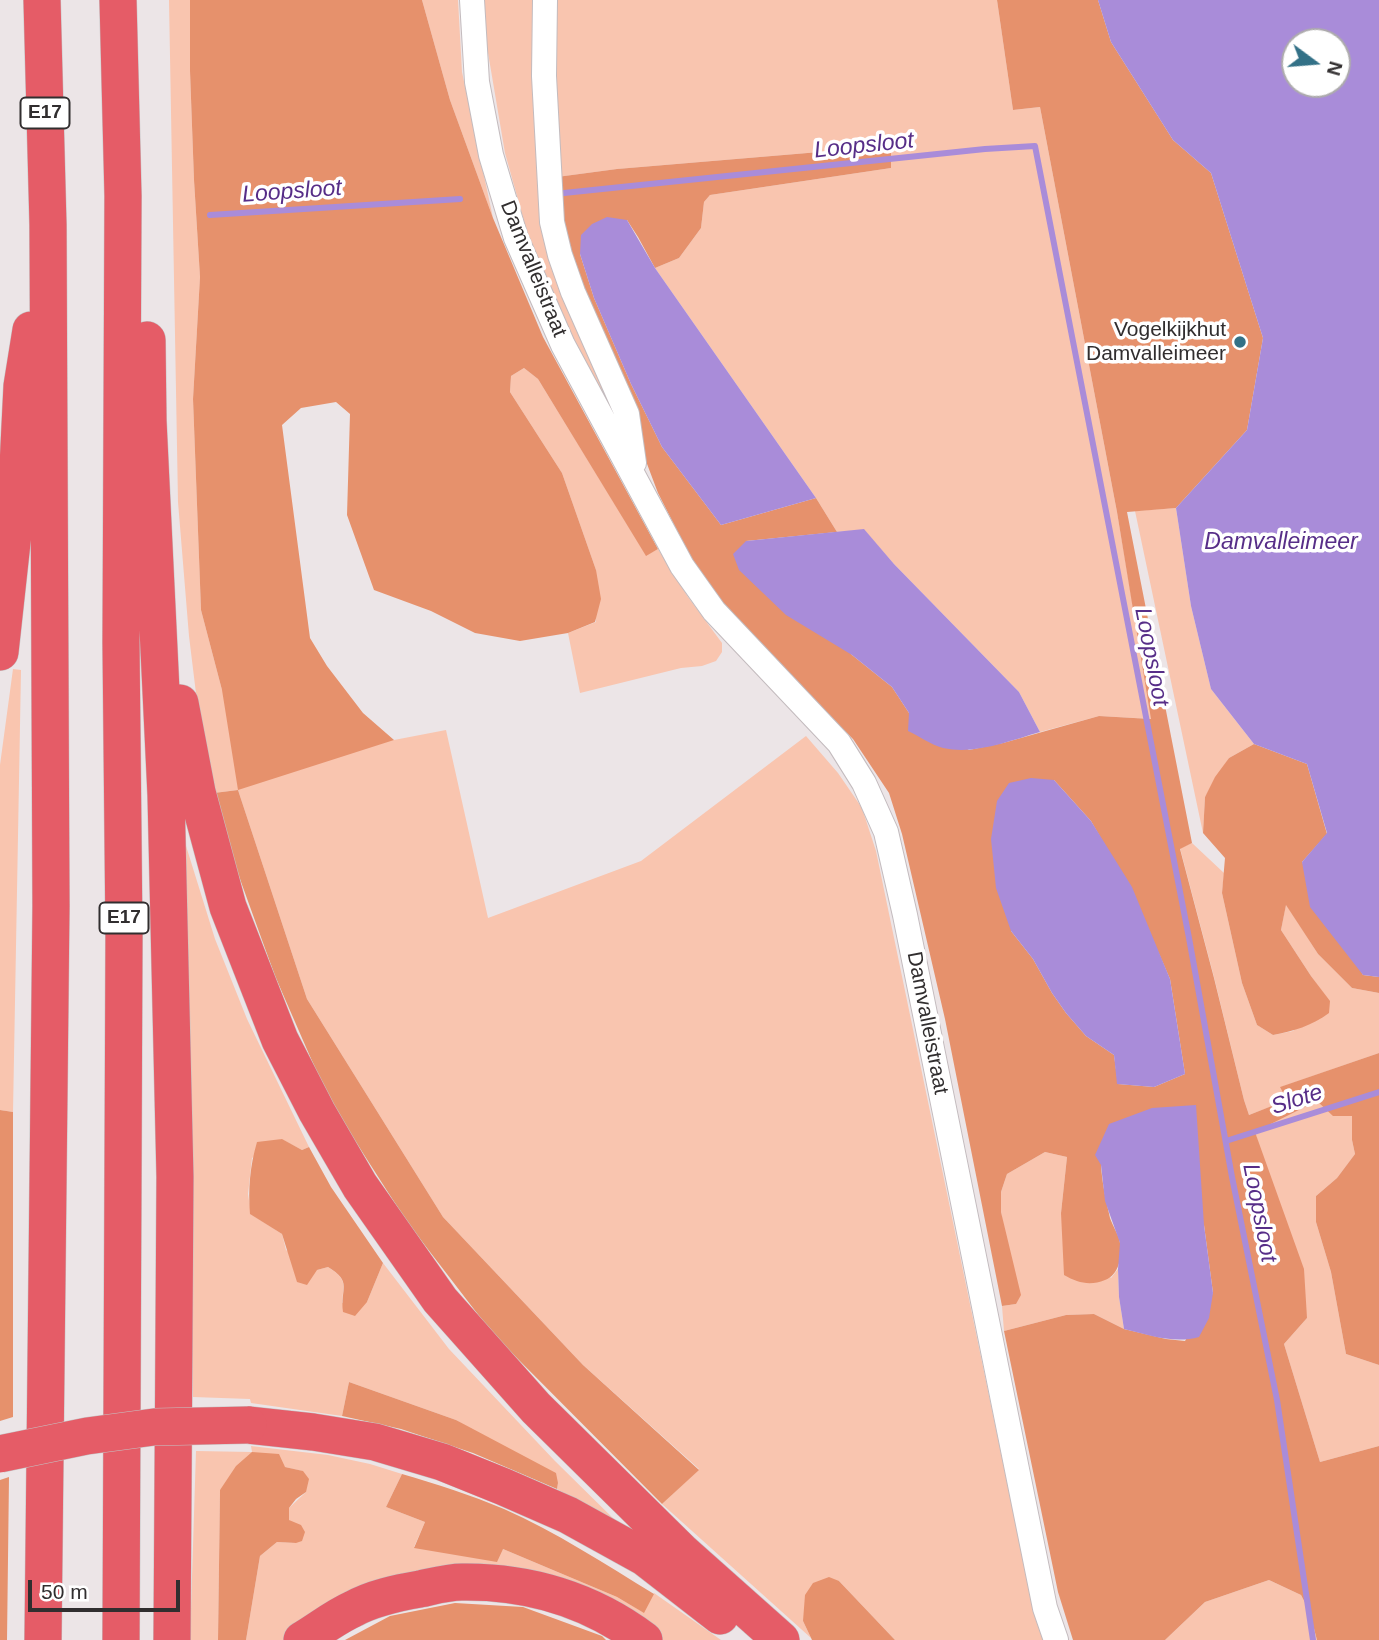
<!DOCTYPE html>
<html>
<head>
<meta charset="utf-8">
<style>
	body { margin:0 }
	#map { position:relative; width:1379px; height:1640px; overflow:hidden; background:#ece5e7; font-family:Helvetica,sans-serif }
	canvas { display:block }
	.north { position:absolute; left:1281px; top:28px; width:70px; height:70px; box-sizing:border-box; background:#fff; border:2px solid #adabac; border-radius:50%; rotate:106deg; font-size:19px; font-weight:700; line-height:28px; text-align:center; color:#312e2f }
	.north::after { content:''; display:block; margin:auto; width:24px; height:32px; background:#337187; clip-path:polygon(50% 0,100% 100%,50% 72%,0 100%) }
	.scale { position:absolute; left:28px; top:1580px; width:152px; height:32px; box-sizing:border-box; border:4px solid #312e2f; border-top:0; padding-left:9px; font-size:21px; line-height:24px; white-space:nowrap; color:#312e2f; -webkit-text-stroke:5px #fff; paint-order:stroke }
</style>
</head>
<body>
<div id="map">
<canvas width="1379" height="1640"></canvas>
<div class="north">N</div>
<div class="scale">50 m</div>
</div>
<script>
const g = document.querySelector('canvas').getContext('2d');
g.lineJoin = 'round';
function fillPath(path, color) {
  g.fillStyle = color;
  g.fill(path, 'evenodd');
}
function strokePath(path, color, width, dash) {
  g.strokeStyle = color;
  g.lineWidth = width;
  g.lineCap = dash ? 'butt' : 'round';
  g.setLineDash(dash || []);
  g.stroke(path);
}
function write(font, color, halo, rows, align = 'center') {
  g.font = font + ' Helvetica,sans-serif';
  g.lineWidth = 7;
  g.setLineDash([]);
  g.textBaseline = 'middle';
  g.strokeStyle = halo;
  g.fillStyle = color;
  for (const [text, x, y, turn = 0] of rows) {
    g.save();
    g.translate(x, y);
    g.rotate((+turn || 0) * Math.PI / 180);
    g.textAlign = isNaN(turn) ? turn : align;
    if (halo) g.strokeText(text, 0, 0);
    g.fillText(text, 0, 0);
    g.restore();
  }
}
const green = new Path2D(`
	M169,0H190V71L194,180L200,277L193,399L201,610L222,690L394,740L446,730L488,918L641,861L806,736L838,773L862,808L876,851L1032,1603L1043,1640H895L839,1581L803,1621L811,1638L662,1504L699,1469L583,1365L443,1217L307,999L238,790L214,793L199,718L189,636L178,502Z
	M422,0H458L462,72L493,218L450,100Z
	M484,0H539L538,92L617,424L571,339L529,239L505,153L486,41Z
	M552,0H997L1013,110L1040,107L1117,512L1152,719L1099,716L1040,732L1019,692L894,564L864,530L837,532L816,498L655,268L679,258L701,228L704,202L710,195L891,168V146L617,169L557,177Z
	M524,368L538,379L646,555L658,549L688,597L722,643V652L716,661L702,666L681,668L580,693L568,633L596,622V570L582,530L562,473L510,392L511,376Z
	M1176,508L1191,606L1211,689L1254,744L1229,758L1205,797L1203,833L1135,511Z
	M13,669L21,670L13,1112L0,1110V765Z
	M182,833L215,939L247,1019L309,1147L302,1150L281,1139L252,1158L248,1194L251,1214L282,1234L286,1250L317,1270L328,1267C347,1279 344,1283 342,1303L367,1302L383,1263L449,1349L555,1461L623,1528L557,1489L558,1483L456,1420L349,1382L342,1416L251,1403L250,1399L193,1397Z
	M1192,843L1224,873L1222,893L1242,983L1257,1025L1273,1035L1293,1031L1329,1001L1311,976L1281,930L1286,904L1318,954L1352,988L1379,993V1053L1281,1087L1288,1100L1249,1115L1244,1100L1214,977L1180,848Z
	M1317,1101L1352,1115V1140L1355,1154L1337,1178L1316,1196V1222L1331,1272L1346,1354L1379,1365V1446L1320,1462L1284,1344L1307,1318L1255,1132Z
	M1045,1152L1067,1157L1061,1213L1111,1278L1118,1269L1119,1297L1124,1329L1094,1314L1066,1315L1004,1331L1002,1306L1016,1304L1001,1212V1192L1007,1174Z
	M251,1446L328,1455L370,1464L402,1474L386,1507L425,1522L414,1547L503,1549L617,1597L643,1612L654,1593L721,1640H658L514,1576L287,1640H246L260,1556L277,1542L296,1543L289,1520V1508L306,1492L302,1471L285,1467L220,1490L218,1640H190L196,1451L252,1452Z
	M1269,1580L1301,1595L1309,1610L1317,1640H1165L1205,1602Z`);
const forest = new Path2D(`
	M190,0H422L450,100L493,218L543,337L658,549L646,556L538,379L524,368L511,376L510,392L562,473L582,530L596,570L601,599L595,622L568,633L520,641L475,633L431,611L374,590L347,515L350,414L336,402L301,408L282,425L310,638L327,666L363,713L394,740L238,790L307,999L443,1217L583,1365L699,1470L662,1504L493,1334L407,1222L329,1100L275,976L219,821L214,793L238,790L222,690L201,610L193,399L200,277L194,180L190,71Z
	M997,0H1098L1111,42L1173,140L1211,173L1263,338L1247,430L1176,508L1127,512L1192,843L1180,849L1214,978L1244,1100L1249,1115L1287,1100L1280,1087L1379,1053V1365L1346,1354L1331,1272L1316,1222V1196L1337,1178L1355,1154L1352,1140V1116H1333L1317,1101L1255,1132L1304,1269L1307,1318L1284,1344L1320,1462L1379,1446V1640H1317L1309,1610L1301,1595L1269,1580L1205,1602L1165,1640H1073L1058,1592L1004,1331L1066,1315L1094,1314L1124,1329L1166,1339L1185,1341L1213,1293L1204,1225L1101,1165C1102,1183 1106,1200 1110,1218C1113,1227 1119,1235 1120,1243C1122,1257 1119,1275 1105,1280C1090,1286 1078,1283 1064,1275L1061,1213L1067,1157L1045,1152L1007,1174L1001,1192V1212L1021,1295L1016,1304L1002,1306L945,1019L902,834L889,793L853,739L730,618L693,562L658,493L561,236L557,177L617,169L891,146V168L710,195L704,202L701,228L679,258L655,268L638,237L627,220L580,254L594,298L631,384L662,447L721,525L816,498L837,532L746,541L852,655L892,687L909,713L969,750L1003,743L1099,716L1151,719L1117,512L1040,107L1013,110ZM1054,780L1091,821L1107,849L1160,956L1170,979L1185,1074L1154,1087L1118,1084L1114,1055L1086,1036L1066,1013L1052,993L1033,959L1011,931Z
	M1254,744L1307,764L1327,834L1302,862L1363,975L1379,977V993L1352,988L1318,954L1286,905L1281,930L1311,976L1330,1001L1329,1013C1312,1026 1293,1031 1273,1035L1257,1025L1242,983L1222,893L1225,858L1203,833L1205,797L1215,777L1229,758Z
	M0,1110L13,1112V1417L0,1421Z
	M282,1139L302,1150L309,1147L331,1187L383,1263L367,1302L355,1316L343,1312C340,1288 353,1282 328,1267L317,1270L307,1285L297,1282L282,1234L250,1214C248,1189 250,1166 257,1142Z
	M349,1382L456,1420L556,1473L558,1483L557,1489L473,1453L401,1429L342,1416Z
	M252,1452L279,1454L285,1467L303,1471L309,1479L306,1492L296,1499L289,1508V1520L301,1525L305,1532L302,1541L296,1543L277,1542L260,1556L246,1640H218L220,1490L236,1466Z
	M402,1474C436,1484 471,1495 504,1509C556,1532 605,1564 654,1594L644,1613L617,1597L503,1549L497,1562L414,1548L425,1522L386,1507Z
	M9,1477L7,1640H0V1480Z
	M829,1577L839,1581L895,1640H812L803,1621L805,1595L813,1583Z
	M455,1603L523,1607L602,1636L606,1640H345L390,1616Z`);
const water = new Path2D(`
	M1098,0H1379V977L1363,975L1310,907L1302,862L1327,833L1307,764L1254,744L1211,689L1191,606L1176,508L1247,430L1263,338L1211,173L1173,140L1111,42ZM1295,42H1337V84H1295Z
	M607,217L627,220L655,268L816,498L721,525L662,447L631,384L594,298L580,254L581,235L592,224Z
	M864,529L894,564L1019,692L1040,732C1009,741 975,755 943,748C931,745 919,736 908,731L909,713L892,687L852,655L786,615L739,570L733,554L746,541Z
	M1031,778L1054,780L1091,821L1132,887L1170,979L1185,1074L1154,1087L1117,1084L1114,1055L1086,1036L1066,1013L1052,993L1033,959L1011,931L996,888L991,839L997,801L1009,783Z
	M1196,1105L1204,1225L1213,1293L1209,1318L1199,1337C1174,1344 1149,1335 1124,1329L1119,1297L1118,1269L1120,1243L1105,1201L1101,1165L1095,1155L1109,1124L1152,1108Z`);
const stream = new Path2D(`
	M564,193L985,149L1035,146L1189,938L1232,1177L1277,1400L1313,1640
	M210,215L460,199
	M1226,1141L1379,1092`);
const minor = new Path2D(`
	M472,0L477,82L491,155L516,238L563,345L682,566L714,611L839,743L864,783L886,832L905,915L1045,1608L1056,1640
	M545,0L544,76L552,222L560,255L573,292L627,414L634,463`);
const highway = new Path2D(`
	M42,0L48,225L51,906L43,1640
	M118,0L123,196L121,642L124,936L121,1640
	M147,340L148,421L166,795L175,1177L172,1640
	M0,652L16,506L22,386L31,330
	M180,703L197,792L228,907L280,1040L317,1112L360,1186L440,1300L536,1408L681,1551L781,1640
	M248,1425L313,1432L375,1442L442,1462L504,1487L568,1515L644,1557L720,1616
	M302,1640C319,1630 335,1617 353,1609C373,1598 397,1593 420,1589C434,1586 448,1582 462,1582C528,1581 591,1600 644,1640`);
const highwayBridge = new Path2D(`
	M0,1454L87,1436L154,1427L248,1425`);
const markers = [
	[1240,342,7,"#337187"]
];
const shields = [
	[45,113,49],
	[124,918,49]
];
const shieldNames = [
	["E17",45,113],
	["E17",124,918]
];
const streetNames = [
	["Damvalleistraat",533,269,68],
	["Damvalleistraat",927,1023,79]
];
const poiNames = [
	["Vogelkijkhut",1226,330],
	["Damvalleimeer",1226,354]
];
const waterNames = [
	["Loopsloot",864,146,-6],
	["Loopsloot",292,192,-4],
	["Damvalleimeer",1281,543],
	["Loopsloot",1151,657,79],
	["Slote",1297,1100,-18],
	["Loopsloot",1259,1213,79]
];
fillPath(green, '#f9c5af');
fillPath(forest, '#e6916c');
fillPath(water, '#a98cd9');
strokePath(stream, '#a98cd9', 6);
strokePath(minor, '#c3bbbe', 26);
strokePath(highway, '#c5c4c5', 38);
strokePath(minor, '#fff', 24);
strokePath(highway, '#e55c67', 37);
strokePath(highwayBridge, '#c5c4c5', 38, []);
strokePath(highwayBridge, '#e55c67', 37);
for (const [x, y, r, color] of markers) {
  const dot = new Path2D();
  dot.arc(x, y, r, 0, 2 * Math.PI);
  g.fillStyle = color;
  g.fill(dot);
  strokePath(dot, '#fff', 2.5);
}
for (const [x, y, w] of shields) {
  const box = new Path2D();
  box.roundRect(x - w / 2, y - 15.5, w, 31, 5);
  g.fillStyle = '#fff';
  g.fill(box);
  strokePath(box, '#312e2f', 2);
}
write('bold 19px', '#312e2f', null, shieldNames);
write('21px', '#312e2f', '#fff', streetNames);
write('21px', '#312e2f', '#fff', poiNames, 'right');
write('italic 23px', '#572e88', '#fff', waterNames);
</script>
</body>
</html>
